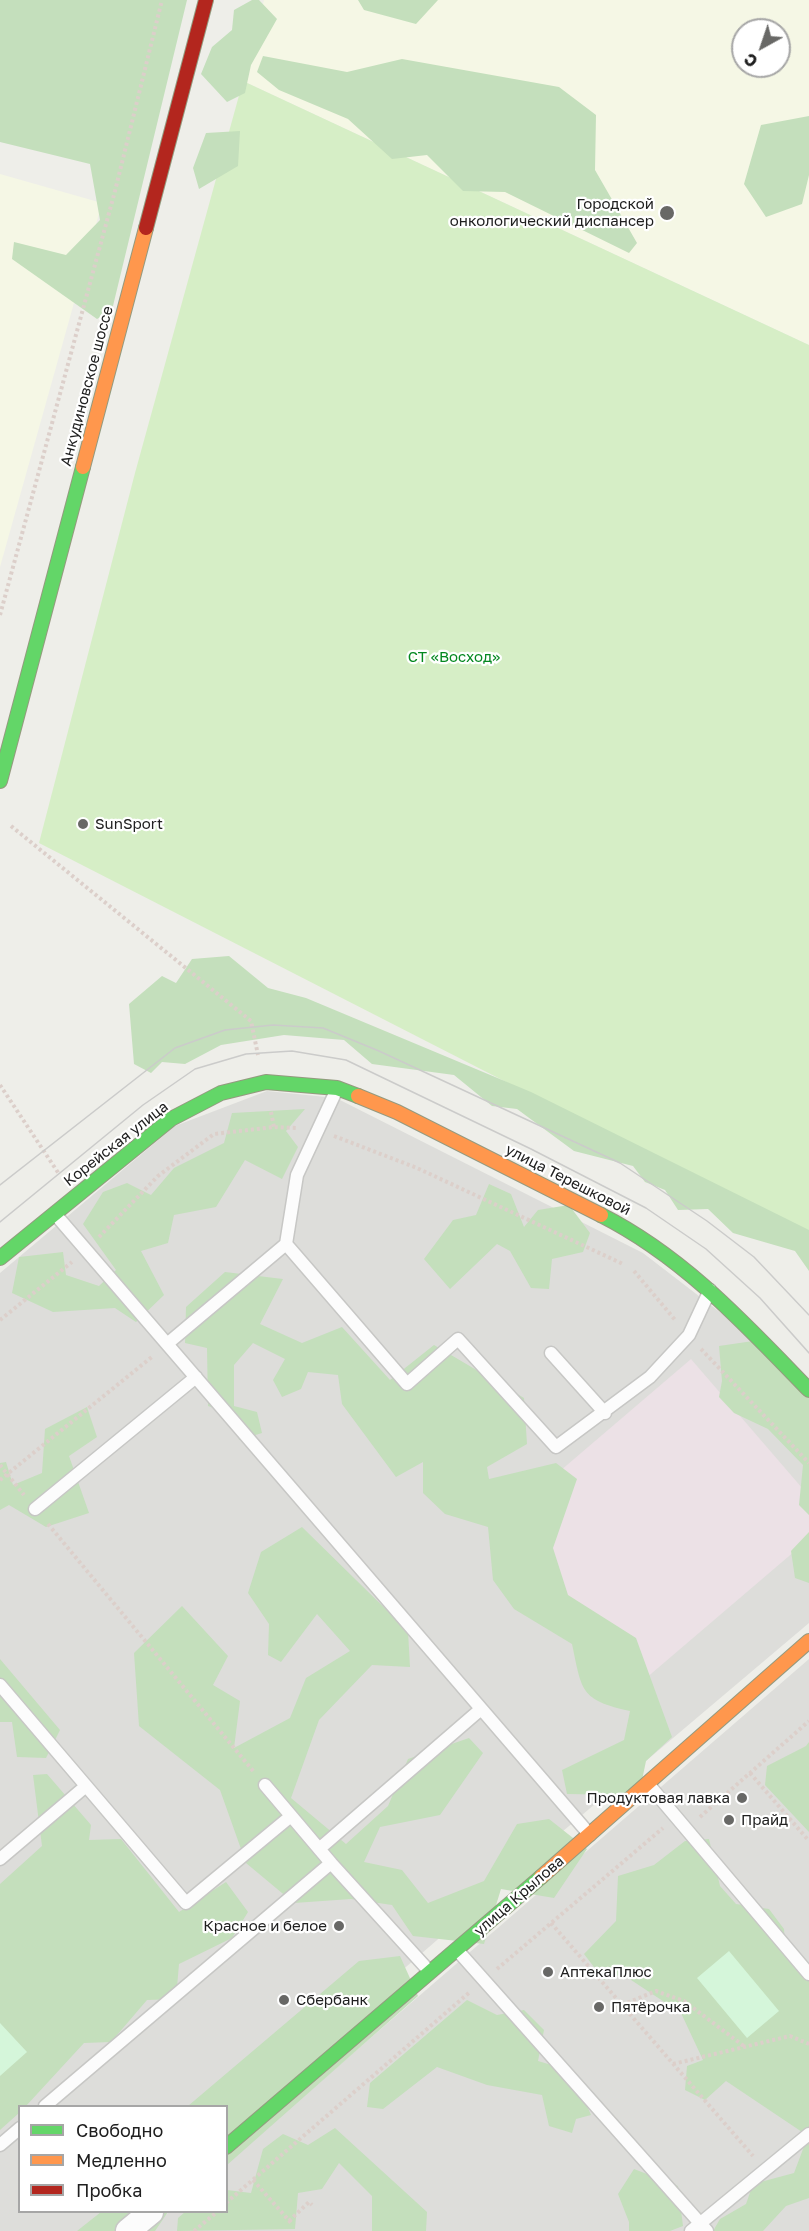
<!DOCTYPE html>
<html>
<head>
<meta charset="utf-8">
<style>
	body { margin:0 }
	#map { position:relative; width:809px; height:2231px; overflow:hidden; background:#eeeee9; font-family:"Golos Text",sans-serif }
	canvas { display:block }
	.legend { position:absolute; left:18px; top:2105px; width:210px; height:108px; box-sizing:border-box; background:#fff; border:2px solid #a6a6a6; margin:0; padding:8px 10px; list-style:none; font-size:18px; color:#202020 }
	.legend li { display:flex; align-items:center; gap:12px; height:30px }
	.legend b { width:30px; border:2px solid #a6a6a6 }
	.north { position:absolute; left:731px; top:18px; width:60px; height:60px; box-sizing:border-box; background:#fff; border:2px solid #a6a6a6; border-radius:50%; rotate:220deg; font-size:16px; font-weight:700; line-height:24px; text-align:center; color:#202020 }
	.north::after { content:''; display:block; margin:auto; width:21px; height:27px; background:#686866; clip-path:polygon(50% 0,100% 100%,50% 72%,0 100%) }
</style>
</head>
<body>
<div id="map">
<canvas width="809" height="2231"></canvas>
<ul class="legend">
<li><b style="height:8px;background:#63d668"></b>Свободно</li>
<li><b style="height:8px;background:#ff974d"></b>Медленно</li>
<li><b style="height:8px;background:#b3261e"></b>Пробка</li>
</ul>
<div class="north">С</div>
</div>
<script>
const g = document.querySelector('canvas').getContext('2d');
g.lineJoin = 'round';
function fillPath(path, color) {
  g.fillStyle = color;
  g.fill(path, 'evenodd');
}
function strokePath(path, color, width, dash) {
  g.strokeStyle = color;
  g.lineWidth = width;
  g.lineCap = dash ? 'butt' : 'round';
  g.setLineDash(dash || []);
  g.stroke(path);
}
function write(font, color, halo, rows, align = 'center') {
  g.font = font + ' "Golos Text",sans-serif';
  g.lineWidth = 4.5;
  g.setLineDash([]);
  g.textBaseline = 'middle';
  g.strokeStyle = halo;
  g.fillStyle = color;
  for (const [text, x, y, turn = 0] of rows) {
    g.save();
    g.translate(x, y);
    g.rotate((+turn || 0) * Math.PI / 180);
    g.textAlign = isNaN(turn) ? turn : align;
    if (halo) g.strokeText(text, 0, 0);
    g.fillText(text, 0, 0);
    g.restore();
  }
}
const residential = new Path2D(`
	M267,1091L336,1098L643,1253L734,1323L809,1402V1623L556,1837L227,2122L226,2106H20V2212H123L101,2231H0V1273L175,1126Z
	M809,1659V2231H147L169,2212H226L227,2162Z`);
const industrial = new Path2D(`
	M691,1359L809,1496V1539L631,1691L504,1543L512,1512Z`);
const education = new Path2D(`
	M264,0H809V345L243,81ZM743,30H779V66H743Z
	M0,174L102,203L0,567Z`);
const grass = new Path2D(`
	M243,81L809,345V1237L39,843L135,473Z`);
const forest = new Path2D(`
	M0,0H187L112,310L97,319L12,259L14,242L66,255L100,220L90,164L0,142Z
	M252,0H259L277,19L251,65L245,93L227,102L201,74L212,47L232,30L234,10Z
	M358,0H438L416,24L364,10Z
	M263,56L347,72L402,59L559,87L596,115L595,170L637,243L629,253L505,192L463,191L427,155L392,159L348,119L279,90L257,72Z
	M809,116V175L802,204L766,217L744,184L761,125Z
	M240,131L238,166L199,189L193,168L206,133Z
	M229,956L268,988L306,998L531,1092L809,1230V1271L795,1251L733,1233L708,1209L678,1210L665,1190L645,1182L633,1166L574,1151L517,1109L492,1106L454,1075L372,1064L344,1040L284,1035L221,1045L185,1064L162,1062L151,1073L134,1064L129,1004L162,976L176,983L192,959Z
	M305,1109L286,1131L298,1147L282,1179L245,1160L216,1207L174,1215L168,1243L141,1251L164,1295L136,1322L115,1308L53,1312L12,1293L19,1257L63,1252L66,1275L99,1286L116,1270L83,1224L103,1192L127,1183L151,1195L174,1168L224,1143L232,1113Z
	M489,1184L511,1194L524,1227L538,1210L569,1205L590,1233L583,1252L552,1259L549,1289L531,1288L510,1251L497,1244L450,1289L424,1259L453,1220L476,1215Z
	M225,1272L283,1279L260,1324L302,1343L342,1327L390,1380L434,1345L524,1398L527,1444L487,1467L489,1479L556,1463L577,1479L553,1548L568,1595L636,1638L672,1737L646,1761L641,1785L625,1795L567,1794L562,1770L624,1740L630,1711C580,1700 582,1691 572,1644L514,1609L493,1580L488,1527L445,1514L423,1493V1462L396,1477L342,1404L338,1375L308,1372L301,1389L282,1397L273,1380L285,1359L253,1343L234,1365V1406L257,1412L262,1433L239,1440L234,1415L208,1406L207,1348L185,1343L186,1307Z
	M760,1340L809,1394V1515L799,1505L803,1465L768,1429L734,1413L719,1397L722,1381L719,1346Z
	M87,1407L97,1437L69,1456L89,1513L46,1527L9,1505L0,1510V1463L6,1462L13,1485L42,1473L45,1429Z
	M302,1527L408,1631L410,1667L372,1665L319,1720L291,1798L346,1844L388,1806L408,1759L469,1738L483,1753L440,1815L380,1827L364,1862L402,1870L428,1903L484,1881L517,1824L549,1819L587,1849L554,1898L501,1889L484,1944L413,1936L392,1905L351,1899L294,1903L246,1863L220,1790L139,1726L134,1653L182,1606L228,1656L213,1685L240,1701L234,1748L290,1718L306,1678L350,1651L317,1614L281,1662L268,1655L269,1624L248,1593L261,1552Z
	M809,1532V1583L795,1578L791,1551Z
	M0,1659L60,1730L46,1758L17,1757L12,1722H0Z
	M809,1742V1832L765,1785L767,1766L806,1746Z
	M47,1774L91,1825L89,1840L121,1839L179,1912L226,1882L248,1912L232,1938L179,1964L176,1999L147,2000L111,2042L84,2043L26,2106H20L19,2113L0,2130V1884L42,1846L33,1775Z
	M709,1839L720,1886L736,1904L769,1909L784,1929L786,1958L809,1967V2198L786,2206L763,2231H713L720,2219L746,2204L753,2184L794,2173L808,2136L726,2081L705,2100L685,2090L687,2066L703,2060L681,2013L622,1974L604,1980L584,1954L616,1921L618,1876L654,1865L685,1841Z
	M400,1956L418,1996L227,2165L226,2106H188L359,1961Z
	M467,2000L497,2015L524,2010L544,2030L538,2061L572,2071L591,2115L576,2119L572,2133L549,2126L542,2095L487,2085L437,2067L383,2109L367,2107L370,2083Z
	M335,2128L427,2212L426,2231H372V2196L339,2163L322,2189L298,2193L295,2229L177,2231L178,2218L185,2212H226L227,2190L251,2193L263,2149L283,2134L308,2145Z
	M634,2169L678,2186L683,2226L670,2231H629V2222L618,2194Z
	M101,2212H168L155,2231H77Z`);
const park = new Path2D(`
	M729,1951L779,2011L747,2038L697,1978Z
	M0,2023L27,2052L0,2076Z`);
const path = new Path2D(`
	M0,615L115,191L162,0
	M11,826L251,1021L258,1055
	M0,1085L59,1174
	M271,1112L274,1127
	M334,1136L417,1168L623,1264
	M99,1237L158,1176L214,1134L274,1127L298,1128
	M634,1271L676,1321
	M0,1320L72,1262
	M701,1349L809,1463
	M0,1465L24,1495
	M0,1480L153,1356
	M48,1524L254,1772
	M750,1773L809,1841
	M700,1817L809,1721
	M551,1923L753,2156
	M497,1969L663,1828
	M622,2005L656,1991L684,2001L745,2047
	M673,2064L790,2036L809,2044
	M253,2180L292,2224
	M226,2203L471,1991
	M289,2221L309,2202L312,2205
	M194,2231L217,2212`);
const lane = new Path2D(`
	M55,1214L590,1835
	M286,1244L407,1384L458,1339L556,1447L650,1377L689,1335L710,1290
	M167,1344L286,1244L297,1175L337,1089
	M551,1353L605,1413
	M35,1509L196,1377
	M0,1685L186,1903L291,1816
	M265,1785L331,1863
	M649,1785L809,1974
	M319,1849L481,1709
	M0,1859L86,1786
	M458,1951L707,2231
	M45,2106L331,1863L430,1972
	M0,2145L20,2128
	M691,2231L809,2134`);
const street = new Path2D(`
	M128,2231L151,2212`);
const fast = new Path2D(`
	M0,781L83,467
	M601,1215C684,1257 745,1324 809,1390
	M0,1258L171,1119L221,1093L266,1082L337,1088L358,1096
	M226,2147L541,1877`);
const slow = new Path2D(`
	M83,467L146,228
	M358,1096L397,1112L601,1215
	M541,1877L809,1641`);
const jam = new Path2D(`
	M146,228L206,0`);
const tram = new Path2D(`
	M0,1185L175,1048L225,1030L273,1025L323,1028L379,1051L620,1163L707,1221L754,1257L809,1315
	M0,1222L143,1105L195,1069L246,1054L292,1051L346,1060L531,1149L646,1208L706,1249L760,1298L809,1353`);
const markers = [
	[667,213,8,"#686866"],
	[83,824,6,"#686866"],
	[742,1798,6,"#686866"],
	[729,1820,6,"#686866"],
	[339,1926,6,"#686866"],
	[548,1972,6,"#686866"],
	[284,2000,6,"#686866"],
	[599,2007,6,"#686866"]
];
const poiNames = [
	["Городской",654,204,"right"],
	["онкологический диспансер",654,221,"right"],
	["SunSport",95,824],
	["Продуктовая лавка",730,1798,"right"],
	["Прайд",741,1820],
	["Красное и белое",327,1926,"right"],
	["АптекаПлюс",560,1972],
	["Сбербанк",296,2000],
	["Пятёрочка",611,2007]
];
const streetNames = [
	["Анкудиновское шоссе",87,386,-75],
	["Корейская улица",116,1144,-38],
	["улица Терешковой",568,1180,27],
	["улица Крылова",519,1896,-41]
];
const parkNames = [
	["СТ «Восход»",454,657]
];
fillPath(residential, '#ddddda');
fillPath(industrial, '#ece1e6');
fillPath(education, '#f5f7e5');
fillPath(grass, '#d6eec6');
fillPath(forest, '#c4dfbc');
fillPath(park, '#d5f6da');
strokePath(lane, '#c7c7c5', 15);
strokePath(street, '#c7c7c5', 27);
strokePath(fast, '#949a7f', 16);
strokePath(slow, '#949a7f', 16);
strokePath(jam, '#949a7f', 16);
strokePath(path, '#dccfca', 4, [3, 3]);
strokePath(lane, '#fcfcfc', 12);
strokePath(street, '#fcfcfc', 24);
strokePath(fast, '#63d668', 14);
strokePath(slow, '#ff974d', 14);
strokePath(jam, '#b3261e', 14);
strokePath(tram, '#cbcbca', 1.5);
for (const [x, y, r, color] of markers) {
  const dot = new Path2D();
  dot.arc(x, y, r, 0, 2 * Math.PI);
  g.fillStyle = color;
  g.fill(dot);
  strokePath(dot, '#fff', 2);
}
write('15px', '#202020', '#fff', poiNames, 'left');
write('15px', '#202020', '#fff', streetNames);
write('15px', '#048820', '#fff', parkNames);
</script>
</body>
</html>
